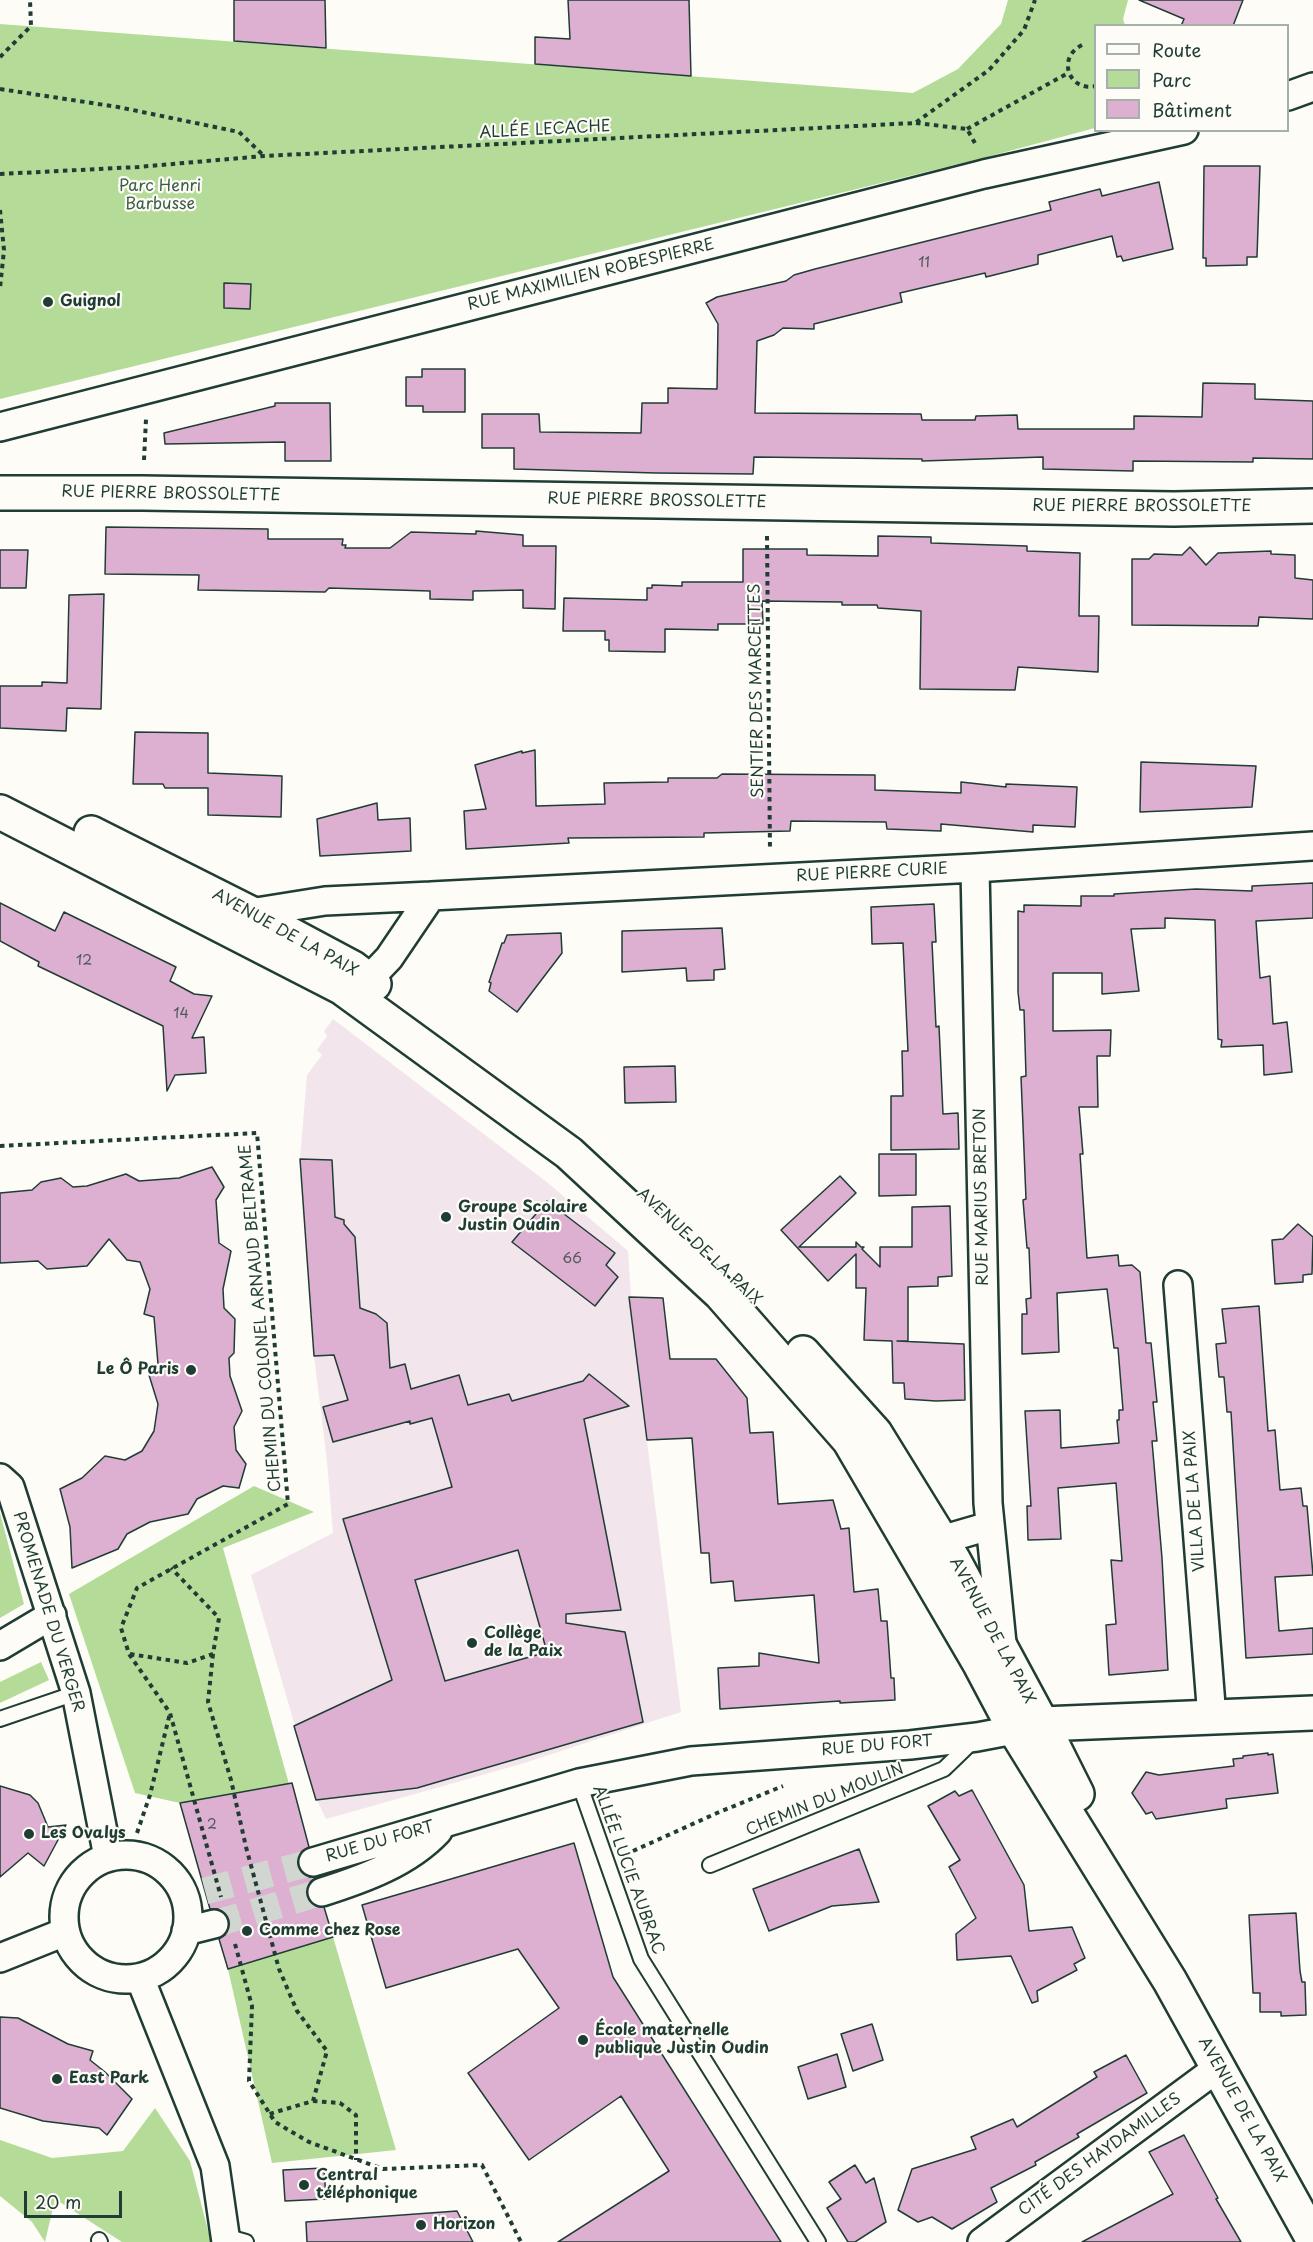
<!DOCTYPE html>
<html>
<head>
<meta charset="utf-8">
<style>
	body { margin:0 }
	#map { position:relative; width:1313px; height:2242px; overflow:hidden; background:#fdfcf7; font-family:"Playpen Sans",sans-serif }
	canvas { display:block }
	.legend { position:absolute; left:1094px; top:24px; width:195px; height:108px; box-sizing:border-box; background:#fdfcf7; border:2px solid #a4b0a9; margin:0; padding:8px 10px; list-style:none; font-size:18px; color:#1f3d34 }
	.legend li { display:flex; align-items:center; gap:12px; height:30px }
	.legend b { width:30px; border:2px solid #a4b0a9 }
	.scale { position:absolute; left:24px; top:2191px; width:98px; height:27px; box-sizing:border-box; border:3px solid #1f3d34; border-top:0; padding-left:8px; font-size:18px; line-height:21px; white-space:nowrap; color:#1f3d34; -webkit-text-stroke:4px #fdfcf7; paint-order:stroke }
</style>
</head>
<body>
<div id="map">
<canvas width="1313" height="2242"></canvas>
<ul class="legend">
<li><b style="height:8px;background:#fdfcf7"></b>Route</li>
<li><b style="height:16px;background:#b4dc98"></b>Parc</li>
<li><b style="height:16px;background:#ddafd1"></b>Bâtiment</li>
</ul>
<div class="scale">20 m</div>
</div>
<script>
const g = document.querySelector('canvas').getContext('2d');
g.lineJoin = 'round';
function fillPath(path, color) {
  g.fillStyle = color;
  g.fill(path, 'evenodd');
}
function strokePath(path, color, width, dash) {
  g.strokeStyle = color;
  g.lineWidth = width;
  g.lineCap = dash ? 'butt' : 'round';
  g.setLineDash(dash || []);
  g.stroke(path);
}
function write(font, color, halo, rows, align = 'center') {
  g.font = font + ' "Playpen Sans",sans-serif';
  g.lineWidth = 4.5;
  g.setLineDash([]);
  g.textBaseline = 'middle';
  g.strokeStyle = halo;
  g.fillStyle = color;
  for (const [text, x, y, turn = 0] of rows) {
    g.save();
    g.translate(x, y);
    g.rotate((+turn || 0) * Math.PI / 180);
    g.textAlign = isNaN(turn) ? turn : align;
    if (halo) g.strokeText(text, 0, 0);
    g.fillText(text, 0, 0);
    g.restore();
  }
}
const built = new Path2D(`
	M333,1019L548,1183L628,1251L631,1297L629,1298L681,1712L521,1764L326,1819L316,1798L251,1575L333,1533L327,1461L314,1356L300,1159L307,1075L322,1055L317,1050L327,1036L324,1031Z`);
const green = new Path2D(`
	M1008,0H1128L1123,19L1125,25L1096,26L1095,128L983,158L0,399V24L913,93L958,69L1001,24Z
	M254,1486L314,1512L223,1548L289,1784L180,1803L135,1793L69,1594Z
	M0,1513L24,1604L0,1618Z
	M41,1662L49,1680L0,1703V1682Z
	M333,1937L396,2150L272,2163L228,1969Z
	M155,2108L190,2161L211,2242H122L55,2199L45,2242L32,2222L0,2196V2140L52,2158L123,2151Z`);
const building = new Path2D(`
	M234,0H325L326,48L234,41Z
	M568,0H689L691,76L535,64V37L570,39Z
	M1139,0H1243L1233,26H1181L1184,19Z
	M1204,166H1260L1257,257H1247V265L1206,266V258H1203Z
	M1159,182L1173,249L1123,261L1121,256L1117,257L1112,236L1038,255V264L986,277L985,273L900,293L902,302L814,324V329L783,328L774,335L757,341L755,413L921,414L922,420H975L976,416L1017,415L1018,429H1134V416L1202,417L1203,383L1255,384V399L1313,401V459L1253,458V462L1133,461V471L1043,469V457L922,461V459L754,457L753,474L656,473L514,469V448H482V414H539L540,432L641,433L642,403H668V388L717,389L718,324L706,303L717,297L786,281L794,275L815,269L1051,210L1049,202L1100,189L1102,196Z
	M224,283L251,284L250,309L224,308Z
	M422,369H465V412H423V406H406V377H422Z
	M275,403H330L331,461H285V442L165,444L164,433L275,406Z
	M106,527L268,529V539H343L342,545H346L345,548H390L411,532L476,534V531L523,535V546H556L555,609L523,608V590L473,591V600L430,599V591L329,588L325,592L198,590L199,575L105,574Z
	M878,536L931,537V543L1027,546V551L1080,553L1079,616H1099L1098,672L1018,667L1015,690L920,689L921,611L878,608L877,605H842V602L762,601L763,624H718V630L665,629V652L609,651V640H605V631H563L564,598L647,600V588H652V585L682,586V582H743V549H807V555L878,556Z
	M1190,547L1206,565L1218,553L1271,551V554L1295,555V578L1313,580V619L1259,617L1258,626L1132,625V559H1149L1154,554L1182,555Z
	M0,550H28L26,588H0Z
	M104,594L101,709L67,708L66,731L0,728V686H42V682L67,683L69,595Z
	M135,732L208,733V773L282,776L281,817L208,815V788H165L163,784H133Z
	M535,750L536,806L605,804L604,783L668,782V778H717L722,774L875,775V790L961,793V782L1006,787V784L1077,787L1075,827L1033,825V832L941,824V831L887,829L886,822L791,821L790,831L704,833V837L568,838L569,843L466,849L464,811L486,809L475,765L522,751V753Z
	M1141,762L1256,766L1252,807L1140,812Z
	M377,803L378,820L410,818L411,851L320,856L317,819Z
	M1313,883V918L1256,921L1260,978L1270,976L1273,1024L1287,1022L1292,1072L1264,1075L1263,1045L1221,1047L1222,1040L1218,1039L1215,920L1165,918V928L1131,929L1139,991L1102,994V973H1053V1031L1111,1030L1110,1056H1097L1098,1107H1079L1083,1154H1080L1087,1258L1118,1255L1119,1266L1132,1265L1140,1272L1146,1343H1151L1157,1402H1153L1157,1441H1152L1162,1558L1168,1670L1109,1675L1106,1625L1116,1624L1111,1560L1122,1561L1116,1483L1058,1488L1061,1539L1028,1540L1027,1506H1031L1025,1411L1060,1410L1061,1448L1119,1443L1117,1420H1119V1410H1123L1118,1348H1114L1107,1289L1057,1293L1059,1352L1022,1354V1314H1027L1026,1299L1031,1298L1029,1248H1027L1023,1200L1026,1199L1021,1077L1026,1076L1024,1010H1020L1018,992V911L1024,912V905L1081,906V896H1114V894L1196,889L1252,891V886Z
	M0,903L55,931L64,912L176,967L170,981L194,994L212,996L192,1038L204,1037L206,1073L175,1075L167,1091L163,1026L38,966L39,962L0,941Z
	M934,904L936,942H932L936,1027L939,1026L943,1114L958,1113L959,1149L891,1150V1096H903L902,1051H908L903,943L872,944L871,907Z
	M722,928L725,969L714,970V980L687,981L686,968L622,972V931Z
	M561,933L562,953L517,1012L489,991L491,983L489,982L502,943H504L507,935Z
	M675,1066L676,1102L625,1103L624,1067Z
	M879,1154H916V1195L879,1196Z
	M300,1159L332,1160L335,1217L344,1220V1224L355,1237L360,1308L376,1314L387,1323L390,1368L405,1364L411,1389L459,1375L468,1405L509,1394L512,1401L583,1381L589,1374L629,1406L584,1419L621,1610L566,1614V1623L625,1632L643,1722L417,1788L316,1800L294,1726L392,1680L343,1519L452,1487L432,1418L410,1424V1421L333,1442L323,1407L348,1400L334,1355L314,1356ZM518,1550L547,1652L445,1681L415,1580Z
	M212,1167L224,1187L216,1200L219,1243L231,1251L223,1289L224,1308L235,1319L234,1353L229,1358L230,1376L242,1411L234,1427L236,1450L246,1464L239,1488L223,1486L197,1499L188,1514L150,1522L127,1534L118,1549L72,1568L70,1527L60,1489L82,1478L105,1456L125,1460L142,1451L154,1431L158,1404L149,1375L158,1364L154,1317L144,1314L150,1289L140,1262L127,1260L109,1239L87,1266L47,1269L38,1261L0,1263V1193L32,1190L41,1182L61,1178L73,1187L87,1186L126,1174L139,1181L179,1178Z
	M840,1176L856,1193L799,1247H856V1242L861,1247H864L862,1249L880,1267V1247H912V1207L950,1206L952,1276L938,1277V1286L908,1287V1341H897L964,1344L965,1400L936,1401L905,1399L904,1383H893L892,1341L864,1340L866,1288H856V1254L828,1281L781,1230Z
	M547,1201L615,1253L606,1265L618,1277L595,1306L512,1242Z
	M1298,1224L1313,1237L1312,1274L1303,1275V1282L1275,1284L1272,1240L1283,1239Z
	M629,1297L663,1298L670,1359H716L747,1398L750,1433L773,1432L778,1504L833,1500L841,1529L849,1528L854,1592L878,1589L881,1621H887L891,1678H894L895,1700L840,1703V1701L720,1709L718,1668L759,1666V1653L819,1663L814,1595L735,1601L733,1581L711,1583L709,1553H701L692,1438L647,1440Z
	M1259,1306L1268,1431L1275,1430L1280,1490L1301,1488L1303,1506H1307L1313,1575L1275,1577L1279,1631L1313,1628V1654L1246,1658L1231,1412H1227L1224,1377H1219L1216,1344L1226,1343L1222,1309Z
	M1268,1753V1755L1273,1754L1278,1793L1226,1799L1227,1808L1156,1819L1152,1812L1146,1814L1132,1793L1146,1772L1159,1775L1234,1766L1233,1759L1243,1758V1756Z
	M292,1783L309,1847L301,1852L298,1859V1866L303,1874L310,1877H317L310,1882L307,1888V1896L312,1904L324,1907L333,1937L228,1969L219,1939L225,1935L229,1929V1920L225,1913L219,1909H210L180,1803Z
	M0,1786L30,1795L38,1803L48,1827L66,1825L44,1866L28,1853L0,1877Z
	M972,1790L1024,1885L1029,1931L1072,1927L1085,1958L1074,1964L1077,1970L1037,1991L1038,2001L1032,2003L1011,1956L957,1960L956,1934L976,1918L949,1867L960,1860L928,1806L955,1791L959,1796Z
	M574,1843L613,1977L781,2242H558L669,2171L621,2096L529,2160L468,2073L559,2008L518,1949L386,1988L362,1905Z
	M859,1849L879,1902L832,1906L769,1931L753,1889Z
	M1296,1913L1300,1971L1302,1982H1305L1306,2015L1281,2016V2012H1260V1993H1253L1249,1915Z
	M0,2017L18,2018L68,2044L93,2051L90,2060L105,2072L132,2099L107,2135L99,2128L43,2121L0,2108Z
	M872,2024L883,2060L853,2071L841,2034Z
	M837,2054L846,2087L808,2099L798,2067Z
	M1126,2055L1147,2093L1077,2134L1079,2137L1035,2162L1036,2165L991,2188L997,2202L952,2229L932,2217L918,2222L898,2210L912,2169L976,2149L971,2137L1013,2119L1017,2127L1097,2077L1094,2072Z
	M1184,2135L1218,2198L1216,2199L1241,2242H1082L1173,2194L1149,2152Z
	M855,2165L866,2183L874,2178L886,2222L855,2242H848L827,2208L841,2199L829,2182Z
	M324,2168L326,2199L285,2201L283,2170Z
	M457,2211L473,2242H307L306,2222Z`);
const streetTunnel = new Path2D(`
	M205,1891L313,1862
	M214,1924L322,1892`);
const path = new Path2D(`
	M1082,45C1056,58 1069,92 1096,86
	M0,57L31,26L30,0
	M0,89L118,107L239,132L264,156
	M916,123L967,129L976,145
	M967,129L1068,73
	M0,174L138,167L264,156L915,123L989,70L1024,30L1035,0
	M0,210L4,250L0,288
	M144,460L146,419
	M767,536L770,850
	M0,1146L257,1133L288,1504L137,1588L121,1628L129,1654L170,1713L221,1897
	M130,1654L187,1663L213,1654L219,1618L171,1568
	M213,1654L208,1702L231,1780L246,1847L279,1969L297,2011L327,2051L313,2101L269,2114
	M137,1833L150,1795L170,1713
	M633,1851L717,1813L783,1786
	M235,1944L252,2006L249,2081L275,2122L309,2142L383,2169L482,2165L521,2242
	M313,2101L340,2103L356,2115V2160`);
const lane = new Path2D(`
	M0,1719L76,1693
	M579,1783L641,1959L818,2242
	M710,1865L944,1769L974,1740
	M225,2236L246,2242
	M99,2240L100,2242`);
const street = new Path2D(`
	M1288,96L1313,87
	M0,427L984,174L1184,130
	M975,868L988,1503L1002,1643
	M431,896L975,868L1313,846
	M243,920L250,913L325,901L431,896L389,958L368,980L350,985
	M1178,1285L1212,1718
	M0,1478L10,1487L76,1693L108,1857
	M941,1540L989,1526
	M0,1646L52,1615
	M64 1917a62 62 0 1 1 124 0a62 62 0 1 1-124 0Z
	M313,1862L579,1783L691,1761L910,1745L977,1737L1035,1726
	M322,1892C363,1879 408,1863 438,1831
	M186,1931L214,1924
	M0,1958L65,1932
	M140,1978L215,2166L226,2242
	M982,2242L1219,2067`);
const secondary = new Path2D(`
	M0,493H142L1174,509L1313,506
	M0,812L341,987L569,1153L721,1294L849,1440L980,1664L1015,1730L1170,1981L1313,2239
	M91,833L250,913L353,968L374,984
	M803,1353L875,1433L954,1561L1042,1724L1077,1794
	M1042,1724L1313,1713`);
const markers = [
	[48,302,6,"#1f3d34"],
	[446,1217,6,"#1f3d34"],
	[191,1370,6,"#1f3d34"],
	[472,1643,6,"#1f3d34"],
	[29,1834,6,"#1f3d34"],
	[247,1931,6,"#1f3d34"],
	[583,2040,6,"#1f3d34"],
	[57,2079,6,"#1f3d34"],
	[304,2185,6,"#1f3d34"],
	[421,2225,6,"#1f3d34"]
];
const numberNames = [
	["11",924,263],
	["12",84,961],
	["14",181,1014],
	["66",572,1259],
	["2",212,1825]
];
const streetNames = [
	["ALLÉE LECACHE",545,130,-3],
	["RUE MAXIMILIEN ROBESPIERRE",591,275,-14],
	["RUE PIERRE BROSSOLETTE",171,494,1],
	["RUE PIERRE BROSSOLETTE",657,501,1],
	["RUE PIERRE BROSSOLETTE",1142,507],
	["SENTIER DES MARCETTES",757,691,-91],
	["RUE PIERRE CURIE",872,873,-3],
	["AVENUE DE LA PAIX",285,933,29],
	["RUE MARIUS BRETON",982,1197,-91],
	["AVENUE DE LA PAIX",699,1247,43],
	["CHEMIN DU COLONEL ARNAUD BELTRAME",261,1318,-95],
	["VILLA DE LA PAIX",1195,1501,-94],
	["PROMENADE DU VERGER",48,1612,73],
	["AVENUE DE LA PAIX",992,1631,62],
	["RUE DU FORT",877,1746,-5],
	["CHEMIN DU MOULIN",825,1800,-22],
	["RUE DU FORT",380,1842,-16],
	["ALLÉE LUCIE AUBRAC",628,1870,70],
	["AVENUE DE LA PAIX",1242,2110,61],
	["CITÉ DES HAYDAMILLES",1100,2155,-36]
];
const parkNames = [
	["Parc Henri",160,187],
	["Barbusse",160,205]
];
const poiNames = [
	["Guignol",60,302],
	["Groupe Scolaire",458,1208],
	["Justin Oudin",458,1226],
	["Le Ô Paris",179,1370,"right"],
	["Collège",484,1634],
	["de la Paix",484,1652],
	["Les Ovalys",41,1834],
	["Comme chez Rose",259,1931],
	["École maternelle",595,2031],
	["publique Justin Oudin",595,2049],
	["East Park",69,2079],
	["Central",316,2176],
	["téléphonique",316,2194],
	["Horizon",433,2225]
];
fillPath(built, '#f3e5ec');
fillPath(green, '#b4dc98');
fillPath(building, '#ddafd1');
strokePath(building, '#1f3d34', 1.5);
strokePath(streetTunnel, '#d1d6d0', 27, [27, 14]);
strokePath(lane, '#1f3d34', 18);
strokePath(street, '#1f3d34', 32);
strokePath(secondary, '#1f3d34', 38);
strokePath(path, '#1f3d34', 4, [4.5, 4.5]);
strokePath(lane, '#fdfcf7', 14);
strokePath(street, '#fdfcf7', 27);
strokePath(secondary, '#fdfcf7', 33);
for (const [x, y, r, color] of markers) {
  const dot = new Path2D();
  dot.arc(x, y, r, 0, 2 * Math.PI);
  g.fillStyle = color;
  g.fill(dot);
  strokePath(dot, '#fdfcf7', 2);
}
write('14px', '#4e5a5b', null, numberNames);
write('16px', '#1f3d34', '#fdfcf7', streetNames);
write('16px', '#3d5d48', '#fdfcf7', parkNames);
write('bold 16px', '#1f3d34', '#fdfcf7', poiNames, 'left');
</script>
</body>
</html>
